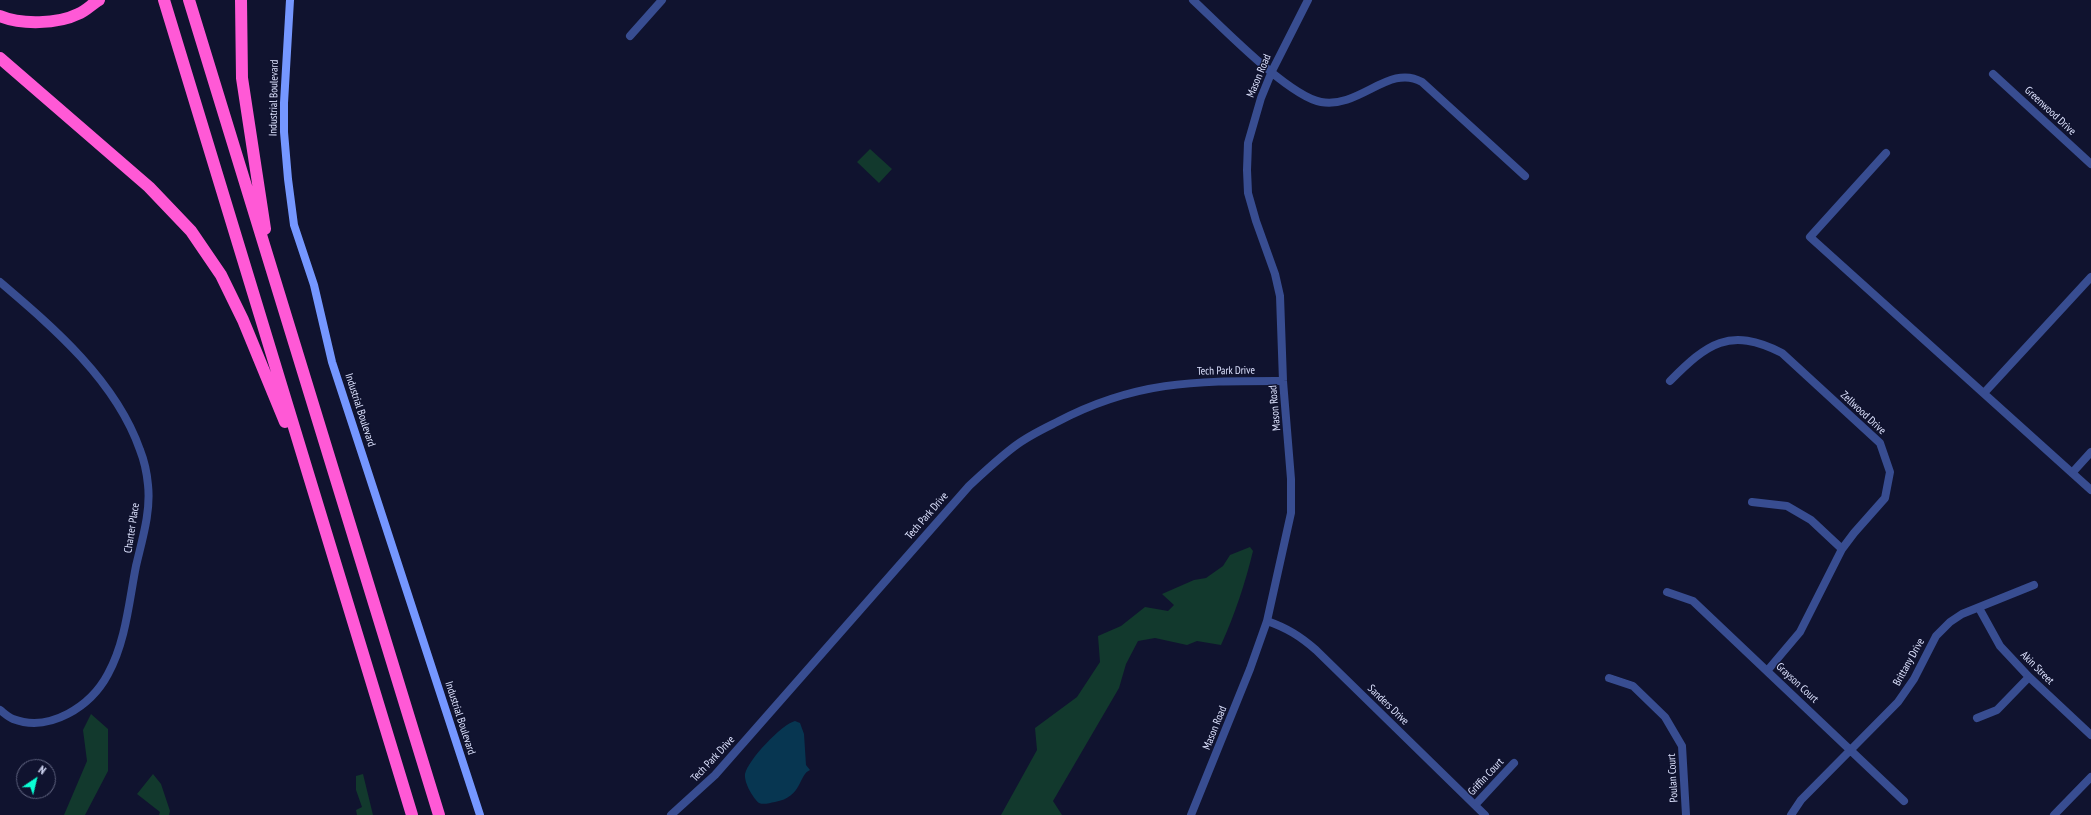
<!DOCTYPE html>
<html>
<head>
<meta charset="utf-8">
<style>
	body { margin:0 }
	#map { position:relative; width:2091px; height:815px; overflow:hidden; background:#10132f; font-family:"PT Sans Narrow",sans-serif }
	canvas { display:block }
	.north { position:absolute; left:16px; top:759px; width:40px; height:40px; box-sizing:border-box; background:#10132f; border:1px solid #626682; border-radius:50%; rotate:35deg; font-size:11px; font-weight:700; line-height:16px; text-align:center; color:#dee3ff }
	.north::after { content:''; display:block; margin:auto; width:14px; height:18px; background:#0affd5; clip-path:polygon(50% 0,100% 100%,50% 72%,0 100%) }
</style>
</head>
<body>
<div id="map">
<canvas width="2091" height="815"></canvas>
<div class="north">N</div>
</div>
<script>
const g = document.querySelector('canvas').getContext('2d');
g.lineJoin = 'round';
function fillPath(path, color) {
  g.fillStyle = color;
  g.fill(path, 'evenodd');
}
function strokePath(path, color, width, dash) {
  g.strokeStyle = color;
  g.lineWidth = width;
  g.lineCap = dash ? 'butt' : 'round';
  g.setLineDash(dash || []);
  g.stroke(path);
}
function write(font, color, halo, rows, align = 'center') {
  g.font = font + ' "PT Sans Narrow",sans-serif';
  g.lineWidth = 3;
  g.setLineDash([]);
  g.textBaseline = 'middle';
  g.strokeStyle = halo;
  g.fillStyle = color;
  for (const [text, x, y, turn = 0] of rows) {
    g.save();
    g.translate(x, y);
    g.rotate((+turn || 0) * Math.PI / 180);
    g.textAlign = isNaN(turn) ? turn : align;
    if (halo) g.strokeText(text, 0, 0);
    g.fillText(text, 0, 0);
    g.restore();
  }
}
const green = new Path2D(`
	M870,149L892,169L879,183L857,162Z
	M1250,547L1253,551C1245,584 1235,614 1221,645L1197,641L1187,645L1155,638L1138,641L1126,664L1119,688L1053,801L1062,815H1001L1037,750L1035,728L1077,697L1100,662L1098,636L1121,626L1145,607L1168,611L1174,605L1162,594L1194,580L1206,578L1223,566L1230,555Z
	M91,714L108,729V771L85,815H64L87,761L83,730Z
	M153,774L161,784L170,811L169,815H159L160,812L137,794Z
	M363,774L373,815H357L356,810L362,807L356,790V776Z`);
const water = new Path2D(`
	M795,721L800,723L804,734L806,765L810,770C798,775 803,797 775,802C769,803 764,805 759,803C753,798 744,783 745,774C748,760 782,724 795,721Z`);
const street = new Path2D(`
	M1193,0C1220,25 1288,96 1321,102C1360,109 1389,63 1422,82L1525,176
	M630,36L662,0
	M1993,74L2091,164
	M1886,153L1810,237L2091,490
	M0,282C54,328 116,381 140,450C144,460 147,474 148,485C151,512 142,540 136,566C129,601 126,641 108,674C91,706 50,733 13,719C8,717 4,713 0,710
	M1670,381C1707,344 1729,326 1782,353L1880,443L1890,472L1885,498L1854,533L1842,549L1800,632L1767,671
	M1984,393L2091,277
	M2072,473L2091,452
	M1752,502L1787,506L1811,520L1842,549
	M1667,592L1693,601L1904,801
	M1979,608L2000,646L2029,677L2091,735
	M1267,621C1287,628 1300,636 1316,650L1485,815
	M1609,678L1633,686L1665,717L1682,746L1686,815
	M1977,718L1997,710L2029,677
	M1475,805L1514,763
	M671,815L715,775L969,486C984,472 999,458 1015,446C1028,436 1043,429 1057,422C1136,380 1197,381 1283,381
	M1191,815L1250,669L1267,621L1291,513V479L1283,381L1280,296L1275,274L1256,221L1248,193L1247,170L1248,143L1261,98L1272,71L1308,0
	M1791,815L1801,800L1898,702L1914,679L1936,636L1950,622L1962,614L2034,585
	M2054,815L2091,777`);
const secondary = new Path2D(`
	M290,0L284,103V132L288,179L294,225L314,285L332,362L480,815`);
const highway = new Path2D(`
	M164,0L412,815
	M189,0L439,815
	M241,0L242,78L265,229
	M0,16C21,25 58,24 78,14C86,11 92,4 99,0
	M0,58L149,187L191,231L221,275L243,320L285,422`);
const streetNames = [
	["Mason Road",1259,76,-67],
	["Industrial Boulevard",274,98,-89],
	["Greenwood Drive",2050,111,43],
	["Tech Park Drive",1226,371,-1],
	["Mason Road",1275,408,-95],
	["Industrial Boulevard",360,410,72],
	["Zellwood Drive",1863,413,43],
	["Tech Park Drive",927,516,-49],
	["Charter Place",132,528,-81],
	["Brittany Drive",1909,662,-61],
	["Akin Street",2037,668,45],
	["Grayson Court",1797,683,43],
	["Sanders Drive",1388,705,44],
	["Industrial Boulevard",460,718,72],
	["Mason Road",1215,728,-68],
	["Tech Park Drive",713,759,-47],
	["Griffin Court",1486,777,-47],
	["Poulan Court",1673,778,-93]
];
fillPath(green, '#12392d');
fillPath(water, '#073651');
strokePath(street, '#384d91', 8);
strokePath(secondary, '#7597ff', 8);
strokePath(highway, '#ff59d6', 12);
write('11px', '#dee3ff', '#10132f', streetNames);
</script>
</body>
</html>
